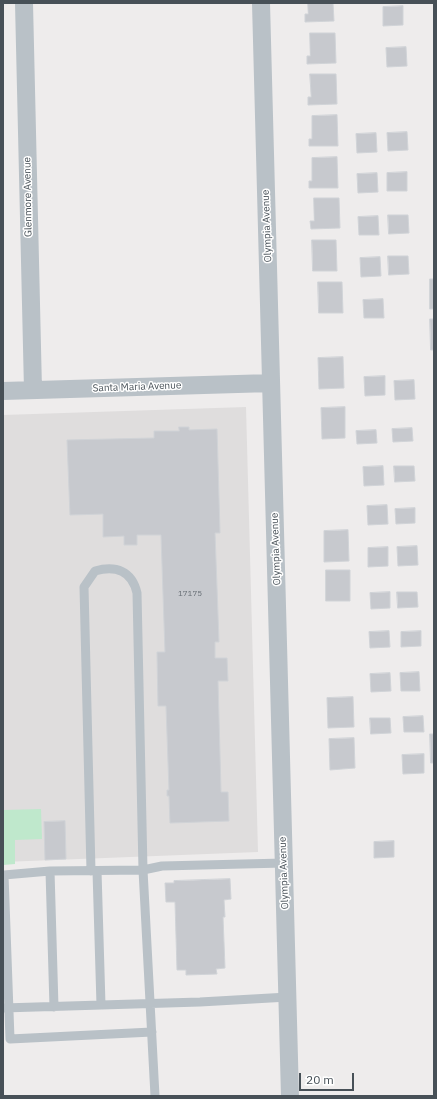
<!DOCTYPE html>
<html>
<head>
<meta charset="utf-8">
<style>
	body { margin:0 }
	#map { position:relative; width:437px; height:1099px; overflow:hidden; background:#eeecec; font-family:"IBM Plex Sans",sans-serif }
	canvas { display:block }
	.frame { position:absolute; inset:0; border:4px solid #475057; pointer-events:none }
	.scale { position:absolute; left:299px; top:1073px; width:55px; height:18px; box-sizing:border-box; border:2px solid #475057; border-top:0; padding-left:5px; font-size:12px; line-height:14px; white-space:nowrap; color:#475057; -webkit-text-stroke:3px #fff; paint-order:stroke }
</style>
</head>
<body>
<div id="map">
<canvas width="437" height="1099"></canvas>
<div class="frame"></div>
<div class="scale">20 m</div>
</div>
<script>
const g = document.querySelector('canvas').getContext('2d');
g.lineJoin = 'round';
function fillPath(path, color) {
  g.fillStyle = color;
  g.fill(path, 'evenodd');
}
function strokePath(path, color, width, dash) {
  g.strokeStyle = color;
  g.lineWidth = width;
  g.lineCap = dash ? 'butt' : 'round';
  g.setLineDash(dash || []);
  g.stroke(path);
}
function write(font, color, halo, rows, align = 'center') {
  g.font = font + ' "IBM Plex Sans",sans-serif';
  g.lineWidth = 3;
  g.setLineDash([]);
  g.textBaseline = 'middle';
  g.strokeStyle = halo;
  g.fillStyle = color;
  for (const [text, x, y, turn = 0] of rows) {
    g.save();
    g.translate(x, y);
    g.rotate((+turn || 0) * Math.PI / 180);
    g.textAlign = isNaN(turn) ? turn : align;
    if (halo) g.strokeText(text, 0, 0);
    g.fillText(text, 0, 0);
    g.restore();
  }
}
const education = new Path2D(`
	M246,407L258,852L3,862V415Z`);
const green = new Path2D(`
	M41,809L42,839L15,840V864L3,865V810Z`);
const building = new Path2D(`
	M308,3H333L334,21L305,22V14H308Z
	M403,6V25L383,26V7Z
	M310,33H335L336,63L307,64V56H310Z
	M406,47L407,66L387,67L386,48Z
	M310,74H336L337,104L308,105V97H311Z
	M337,115L338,146H309V139H312V116Z
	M407,132L408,150L388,151L387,133Z
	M376,133L377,152L357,153L356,134Z
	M337,157L338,188H309V181H312V158Z
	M407,172V191H387V173Z
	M377,173L378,192L358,193L357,174Z
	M314,198H339L340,228L311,229L310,221H314Z
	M388,215H408L409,233L389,234Z
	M378,216L379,235H359L358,217Z
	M312,240H336L337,271H313Z
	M388,256H408L409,274L389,275Z
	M380,257L381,276L361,277L360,258Z
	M430,279H434V309H430Z
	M318,282H342L343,313H319Z
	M383,299L384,318H364L363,300Z
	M430,319H434V350H431Z
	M343,357L344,388L319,389L318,358Z
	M385,376V395L365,396L364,377Z
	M414,380L415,399L395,400L394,381Z
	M345,407V438L322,439L321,408Z
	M179,427H189V430L217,429L220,533H215L219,642H215V658H227L228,681H218L221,792H228L229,821L170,823L169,796H167V790H169L166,706H158L157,652H165L161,535H137V545H124V536L103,537V514L70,515L67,440L154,438V431H179Z
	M412,428L413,441L393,442L392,429Z
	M376,430L377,443L357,444L356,431Z
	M383,466L384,485L364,486L363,467Z
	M394,466H414L415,481L395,482Z
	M387,505L388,524L368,525L367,506Z
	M415,508V523L396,524L395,509Z
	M348,530L349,561L324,562V531Z
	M417,546L418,565L398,566L397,547Z
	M388,547V566L368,567V548Z
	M326,570H350V601H326Z
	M390,592V608L371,609L370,593Z
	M397,592H417L418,607L398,608Z
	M389,631L390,647L370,648L369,632Z
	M421,631V646L401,647V632Z
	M419,672L420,691H401L400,673Z
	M390,673L391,691L371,692L370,674Z
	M353,697L354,727L328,728L327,698Z
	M423,716L424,732H404L403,717Z
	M370,718H390L391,733L371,734Z
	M430,734H434V763H431Z
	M354,738L355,768L330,770L329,739Z
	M424,754V773L403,774L402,755Z
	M65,821L66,859L45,860L44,822Z
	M394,841V857L374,858V842Z
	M230,879L231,899L224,900L225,917H223L225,968L216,969L217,974L186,975V970H177L175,902H166L165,883H174V881Z`);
const service = new Path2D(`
	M50,871L54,1007
	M91,871L84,587L95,571C116,565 132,571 137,593L143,870L155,1096
	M97,871L101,1005
	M3,1008L200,1002L288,997
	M152,1032L10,1039L4,875L50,871L143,870L162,866L284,863`);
const minor = new Path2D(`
	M24,3L33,390
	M261,3L290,1096
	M3,391L271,383`);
const numberNames = [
	["17175",190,594]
];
const streetNames = [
	["Glenmore Avenue",28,197,-91],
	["Olympia Avenue",267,226,-92],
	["Santa Maria Avenue",137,387,-2],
	["Olympia Avenue",276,549,-92],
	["Olympia Avenue",284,873,-92]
];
fillPath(education, '#dfdddd');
fillPath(green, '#bfe8cc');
fillPath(building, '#c7c9ce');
strokePath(building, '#d0d3d7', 1);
strokePath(service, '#b9c1c7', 9);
strokePath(minor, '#b9c1c7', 18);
write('8px', '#676e75', null, numberNames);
write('10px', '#475057', '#fff', streetNames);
</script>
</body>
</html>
